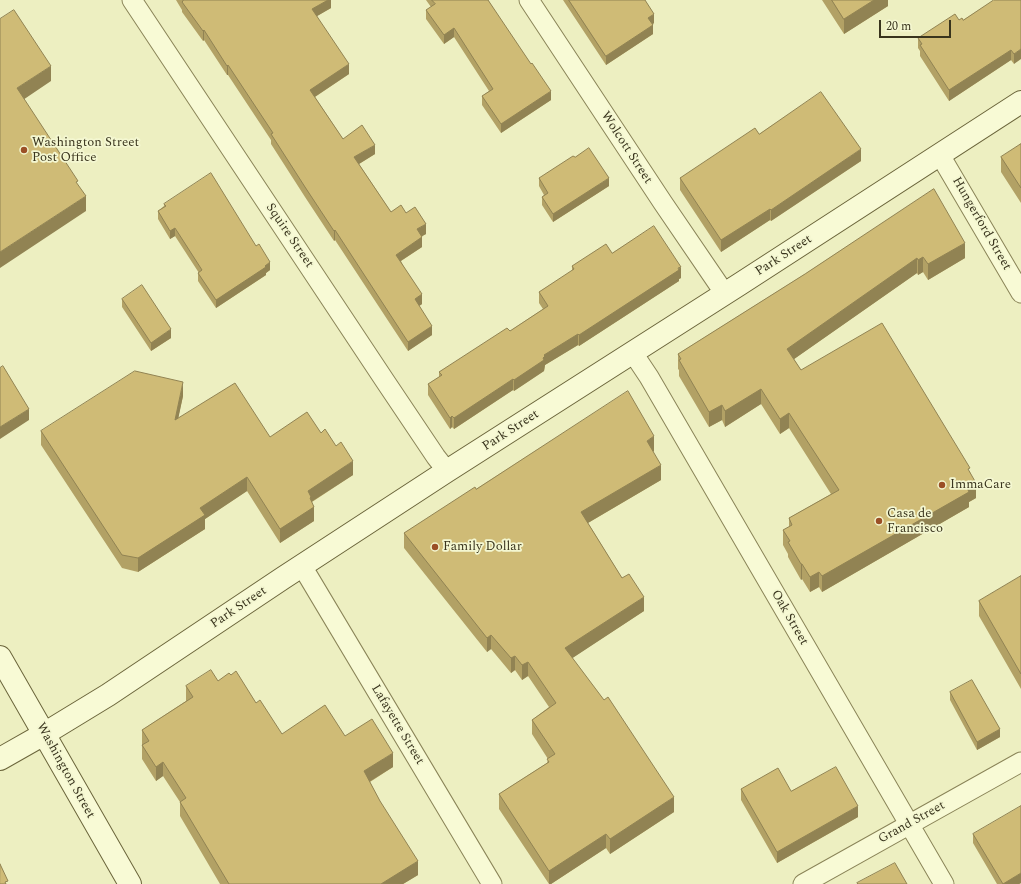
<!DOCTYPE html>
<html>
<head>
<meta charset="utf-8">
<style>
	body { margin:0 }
	#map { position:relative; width:1021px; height:884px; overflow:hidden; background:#edefc1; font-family:Spectral,serif }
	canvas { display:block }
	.scale { position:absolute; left:879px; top:20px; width:72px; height:18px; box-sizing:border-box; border:2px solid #39341d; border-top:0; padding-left:5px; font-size:12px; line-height:14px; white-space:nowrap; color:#39341d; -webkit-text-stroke:3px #f4f7d1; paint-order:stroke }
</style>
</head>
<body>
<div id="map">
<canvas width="1021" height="884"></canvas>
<div class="scale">20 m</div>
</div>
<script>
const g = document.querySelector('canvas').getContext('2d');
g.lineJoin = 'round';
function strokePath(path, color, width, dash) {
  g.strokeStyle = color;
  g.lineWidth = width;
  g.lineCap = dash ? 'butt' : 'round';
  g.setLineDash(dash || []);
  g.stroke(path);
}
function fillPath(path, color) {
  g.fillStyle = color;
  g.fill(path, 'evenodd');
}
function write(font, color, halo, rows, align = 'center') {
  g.font = font + ' Spectral,serif';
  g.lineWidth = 3.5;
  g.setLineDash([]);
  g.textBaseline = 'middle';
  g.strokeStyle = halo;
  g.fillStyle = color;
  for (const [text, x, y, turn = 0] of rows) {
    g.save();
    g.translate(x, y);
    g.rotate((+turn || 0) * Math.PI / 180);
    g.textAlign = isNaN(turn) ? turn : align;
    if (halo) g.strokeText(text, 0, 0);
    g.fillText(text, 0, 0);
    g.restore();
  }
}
const minor = new Path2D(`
	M132,0L385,381L436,457L447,471
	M529,0L663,203L725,294
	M940,155L1021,293
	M633,353L649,377L944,884
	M302,566L492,884
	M803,884L1021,762`);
const secondary = new Path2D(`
	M0,657L130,884
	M0,759L44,734L108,695L283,578L447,471L740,284L1021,102`);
const wall = new Path2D(`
	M176,0H331V8L317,16L349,74L315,97L343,139L375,154L359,164L391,212L406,213L426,234L422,236V247L401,261L422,304L419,306L432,335L408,351L335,240L334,241L305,197L271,144V140L228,75H227L204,40L203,41L182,12V10Z
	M426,0H488L551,100L501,133L482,105V96L489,91L454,37L444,44L426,19V10L431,7Z
	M563,0H645L654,23L653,24V34L606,65Z
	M822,0H888V6L844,34Z
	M1021,0L1014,64L1011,60L949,101L920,56V51L918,48V38L959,20H963Z
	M759,134L861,161L771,221L770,220L721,252L680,190V178Z
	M1021,144V203L1001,172V157Z
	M539,178L609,186L553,222L542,205V197L544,195L539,186Z
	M934,189L965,258L928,280L923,272L918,275L917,273L794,359L801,370L970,472L976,498L969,502V507L822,592L819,587L810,592L802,579L801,580L788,557V554L783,545V530L789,527V518L831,494L789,428L780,434L761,404L725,427L722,420L709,427L679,376V370L678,369V354L805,274Z
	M164,204L270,270L266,273V275L216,308L198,281V273H199L175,236L170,239L158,219V211L164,206Z
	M612,253L681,278L679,279V281L579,346L578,345L545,365L544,371L514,391L513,390L454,429L452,427L450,429L428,395V384L439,377V372L510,331L543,309L539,303V292L572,271V266Z
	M122,299L171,338L151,351L122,307Z
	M183,396L178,418L270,437L321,433L353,475L312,502L314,521L280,543L247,491L205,519V529L138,572L122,568L41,445V431Z
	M654,451L653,452L661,480L588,523L622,578L644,611L572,658L674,812L610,854L606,848L551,884H549L499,809V794L547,763L548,759L532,734V720L549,707L528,676L522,680L515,670L511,673L491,649L487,652L404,548V533L476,489Z
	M1021,576V689L979,616V601Z
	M218,681L256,703L282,734L345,736L393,767L370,782L418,875L403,884H220L180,816V802L163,776L156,781L142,759V730L186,701V686Z
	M950,692L1000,737L977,750L950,700Z
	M741,789L791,791L858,817L777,863L741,800Z
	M973,834L1021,883L1019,884H997L973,843Z`);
const shadedWall = new Path2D(`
	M328,0H331V8L312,19V9Z
	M874,0H888V6L844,34V19Z
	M654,14V23L648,27V18Z
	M653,25V34L606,65V56Z
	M454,28V37L444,44V35Z
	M204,30V40L203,41V31Z
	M1021,49V59L1014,64V54Z
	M1011,50V60L949,101V90Z
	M349,64V74L310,100V90Z
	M228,65V75H227V66Z
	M51,66V81L17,104V88Z
	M551,91V100L501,133V124Z
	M375,145V154L354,167V157Z
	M861,149V161L771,221V210Z
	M609,178V186L553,222V214Z
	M86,196V211L0,268V252Z
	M770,209V220L721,252V240Z
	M426,224V234L417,239V229Z
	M175,228V236L170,239V231Z
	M335,230V240L334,241V231Z
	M422,237V247L396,264V255Z
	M965,243V258L928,280V264Z
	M923,257V272L918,275V260Z
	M917,258V273L787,364V349Z
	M270,262V270L266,273V275L216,308V300Z
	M681,267V278L679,279V281L579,346V335Z
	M422,294V304L415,309V299Z
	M432,326V335L408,351V342Z
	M171,329V338L151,351V343Z
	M578,334V345L545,365L544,371L514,391V380L543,358L544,355Z
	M513,379V390L454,429V418Z
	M183,382V396L175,434V420Z
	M761,389V404L725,427V411Z
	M722,405V420L709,427V412Z
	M29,409V420L0,439V427Z
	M789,413V428L780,434V419Z
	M452,416V427L450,429V418Z
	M654,436V451L647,456V441Z
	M353,461V475L311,502L314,507V521L280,543V529L308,491Z
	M661,465V480L581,527V512Z
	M247,477V491L205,519V529L138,572V558L200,508Z
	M976,483V498L969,502V507L822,592V576Z
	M801,564H802V579L801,580Z
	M819,572V587L810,592V577Z
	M644,597V611L565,663V648Z
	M491,635V649L487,652V638Z
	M515,656V670L511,673V658Z
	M528,662V676L522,680V665Z
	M1000,729V737L977,750V742Z
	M393,753V767L364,785V771Z
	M163,762V776L156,781V767Z
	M674,797V812L610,854V839Z
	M858,806V817L777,863V852Z
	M606,834V848L551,884H549V871Z
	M418,861V875L403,884H381Z
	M1021,873V883L1019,884H1003Z`);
const building = new Path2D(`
	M183,0H328L312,9L349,64L310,90L343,139L362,125L375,145L354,157L391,212L401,205L406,213L415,207L426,224L417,229L422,237L396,255L422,294L415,299L432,326L408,342L335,230L334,231L305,187L271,134L273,133L228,65L227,66L204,30L203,31L182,2L183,1Z
	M432,0H488L531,64L532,63L551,91L501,124L482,96L493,89L454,28L444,35L426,10L435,4Z
	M569,0H645L654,14L648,18L653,25L606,56Z
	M832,0H874L844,19Z
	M994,0H1021V49L1014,54L1011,50L949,90L920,45L922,44L918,38L955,14L959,20L962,18L963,20Z
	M14,10L51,66L17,88L78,181L76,182L86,196L0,252V19Z
	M821,92L861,149L771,210L770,209L721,240L680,178L755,128L759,134Z
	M1021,144V188L1001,157Z
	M589,148L609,178L553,214L542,197L548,193L539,178L573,156L575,157Z
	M211,173L256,246L259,244L270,262L265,266L266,267L216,300L198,273L202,270L175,228L170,231L158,211L166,206L164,204Z
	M934,189L965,243L928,264L923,257L918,260L917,258L787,349L801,370L882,323L970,468L968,469L976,483L967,488L969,492L822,576L819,572L810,577L802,564H801L788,542L790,541L783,530L792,525L789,518L839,490L789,413L780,419L761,389L725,411L722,405L709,412L679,360L681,359L678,354L805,274Z
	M654,226L681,267L678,268L679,270L579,335L578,334L544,355L545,356L543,358L544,360L514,380L513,379L454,418L452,416L450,418L428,384L442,375L439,372L507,328L510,331L548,306L539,292L574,269L572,266L606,244L612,253Z
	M142,285L171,329L151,343L122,299Z
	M3,366L29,409L0,427V368Z
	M135,371L183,382L175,420L235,383L270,437L307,412L321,433L325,429L336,446L341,442L353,461L308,491L311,497L310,498L314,507L280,529L247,477L200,508L205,515L138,558L122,555L41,431Z
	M628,391L654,436L647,441L661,465L581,512L622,578L629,574L644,597L565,648L604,700L608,697L674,797L610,839L606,834L549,871L499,794L549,762L547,759L555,754L532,720L556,703L528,662L522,665L515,656L511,658L491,635L487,638L404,533L475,487L476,489Z
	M1021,576V674L979,601Z
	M211,670L218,681L229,673L231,675L236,671L256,703L260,700L282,734L325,705L345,736L372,719L393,753L364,771L380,801L418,861L381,884H229L180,802L186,798L163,762L156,767L142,745L149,741L142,730L193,697L186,686Z
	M972,680L1000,729L977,742L950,692Z
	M836,767L858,806L777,852L741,789L778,768L791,791Z
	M1021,806V873L1003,884L973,834Z
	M895,863L907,884H858L857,883Z
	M0,864L8,881L5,882L6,884H0Z`);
const markers = [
	[24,150,4,"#9b4f26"],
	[942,485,4,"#9b4f26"],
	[879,521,4,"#9b4f26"],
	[435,547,4,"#9b4f26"]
];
const poiNames = [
	["Washington Street",32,143],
	["Post Office",32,158],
	["ImmaCare",950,485],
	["Casa de",887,514],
	["Francisco",887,529],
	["Family Dollar",443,547]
];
const streetNames = [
	["Wolcott Street",626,148,57],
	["Hungerford Street",981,224,60],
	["Squire Street",289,236,56],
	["Park Street",784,256,-33],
	["Park Street",511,431,-33],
	["Park Street",239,608,-34],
	["Oak Street",789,618,60],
	["Lafayette Street",397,725,59],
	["Washington Street",65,771,61],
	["Grand Street",912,823,-29]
];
strokePath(minor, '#8a8458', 21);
strokePath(secondary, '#6b653b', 24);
strokePath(minor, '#f8fad5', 19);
strokePath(secondary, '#f8fad5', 22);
fillPath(wall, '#b2a165');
fillPath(shadedWall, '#918353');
fillPath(building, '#cfbb76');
strokePath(building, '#918353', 1);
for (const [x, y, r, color] of markers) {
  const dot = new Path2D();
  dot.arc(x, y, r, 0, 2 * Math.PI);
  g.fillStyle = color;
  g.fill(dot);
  strokePath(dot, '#f4f7d1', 1.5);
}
write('13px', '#39341d', '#f4f7d1', poiNames, 'left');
write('13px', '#39341d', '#f4f7d1', streetNames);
</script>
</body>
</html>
